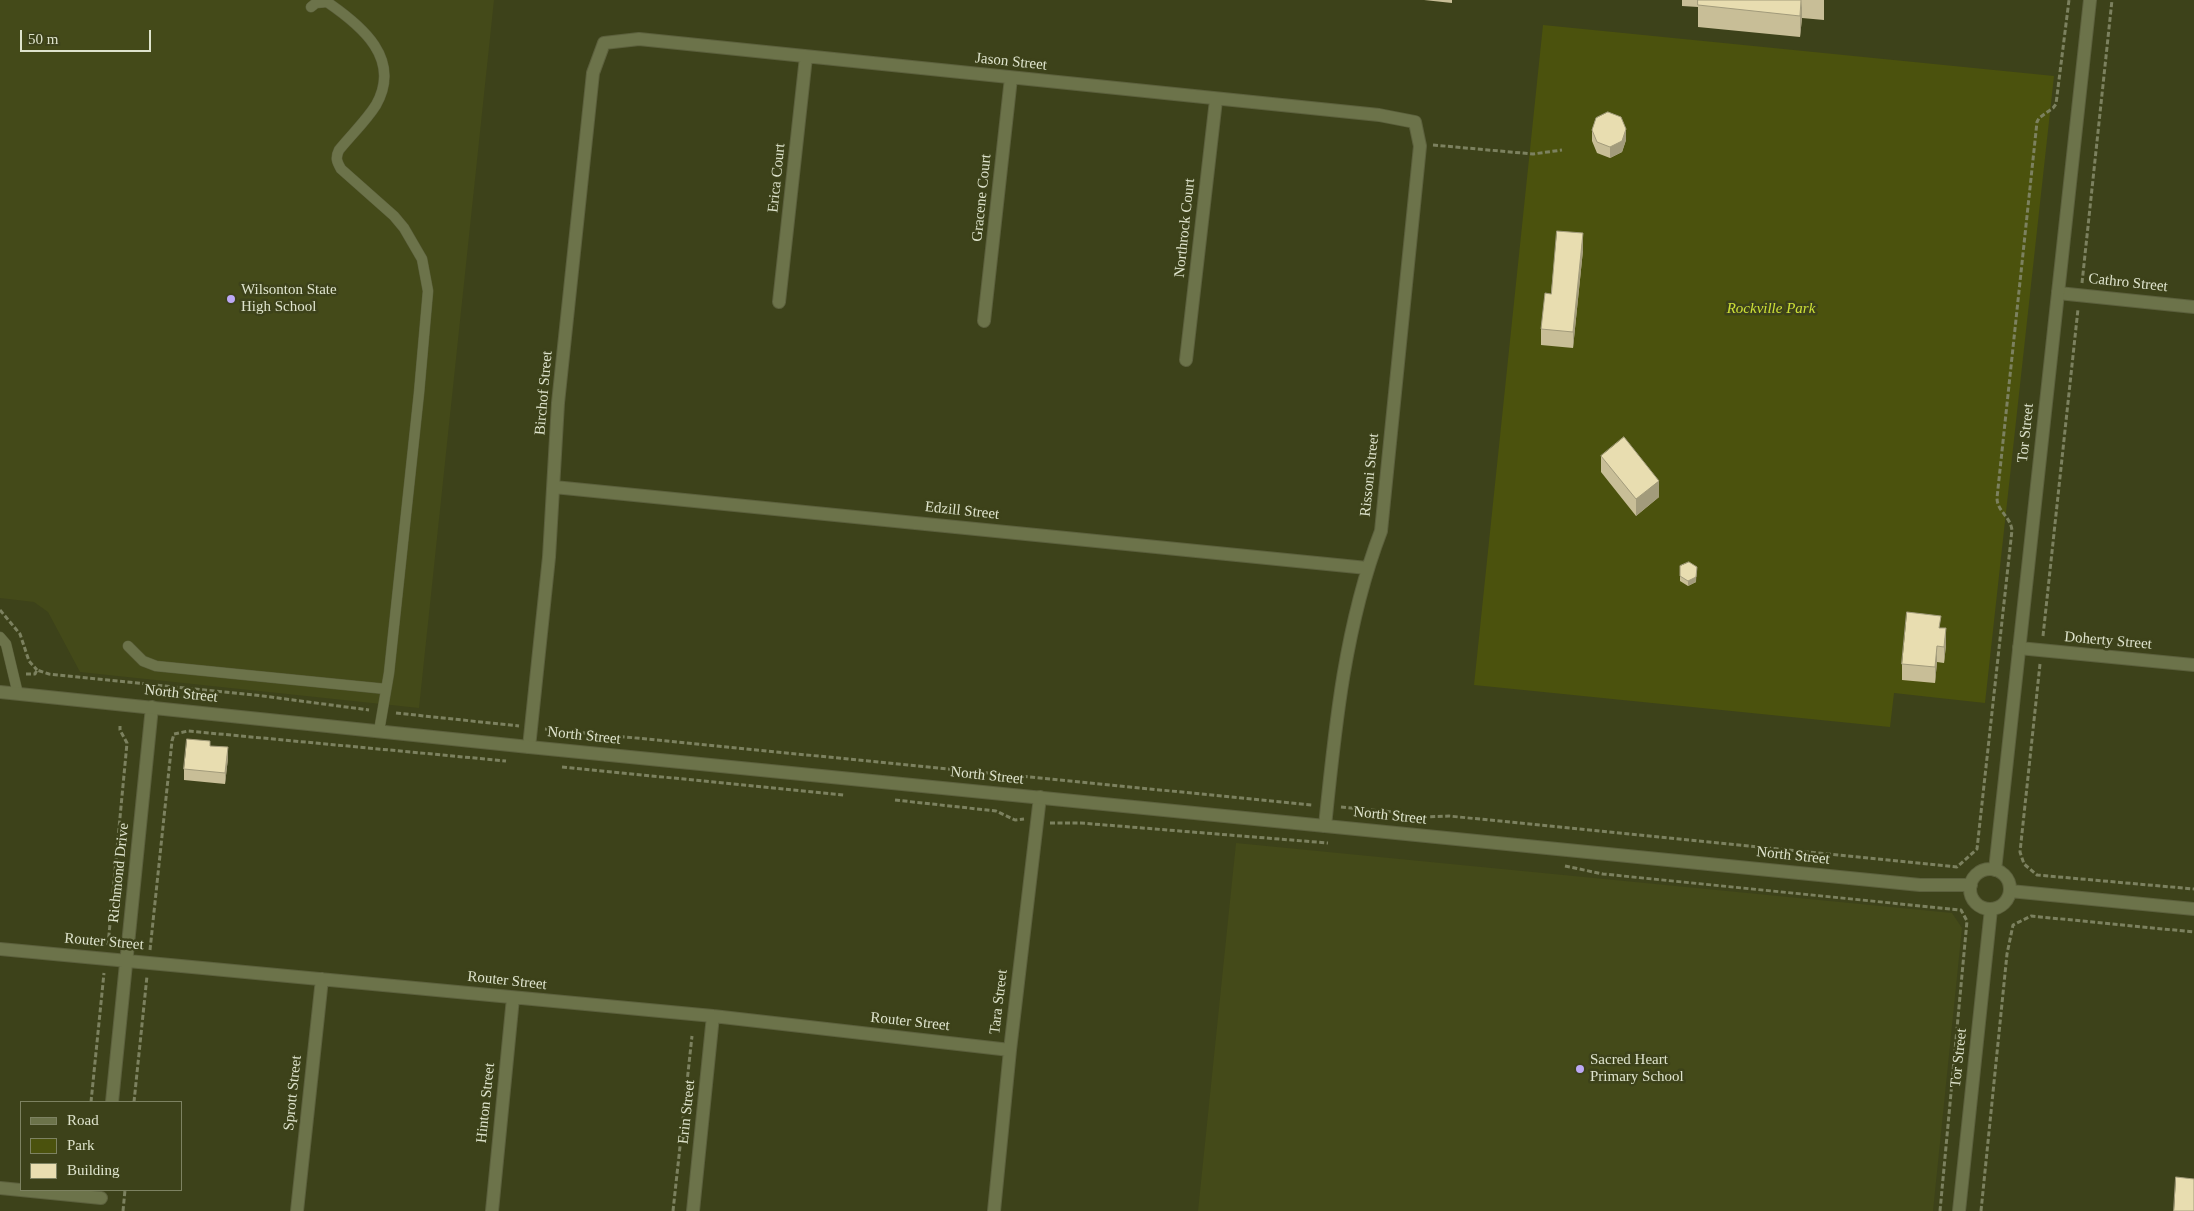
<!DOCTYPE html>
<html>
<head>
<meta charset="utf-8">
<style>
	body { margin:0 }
	#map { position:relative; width:2194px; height:1211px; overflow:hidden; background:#3d421a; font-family:Georgia,serif }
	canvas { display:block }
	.legend { position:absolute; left:20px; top:1101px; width:162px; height:90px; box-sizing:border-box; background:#3d421a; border:1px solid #7d8261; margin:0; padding:6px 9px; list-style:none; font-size:15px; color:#dee3cc }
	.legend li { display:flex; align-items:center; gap:10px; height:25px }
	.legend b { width:25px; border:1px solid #7d8261 }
	.scale { position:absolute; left:20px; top:30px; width:131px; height:22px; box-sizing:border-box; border:2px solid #dee3cc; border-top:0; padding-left:6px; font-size:15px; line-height:18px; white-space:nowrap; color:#dee3cc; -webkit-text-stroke:4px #3d421a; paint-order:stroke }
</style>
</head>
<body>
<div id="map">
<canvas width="2194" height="1211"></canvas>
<ul class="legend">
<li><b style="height:6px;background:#6c734a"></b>Road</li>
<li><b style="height:14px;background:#4b520d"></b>Park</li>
<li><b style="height:14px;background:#e8ddb0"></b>Building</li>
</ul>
<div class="scale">50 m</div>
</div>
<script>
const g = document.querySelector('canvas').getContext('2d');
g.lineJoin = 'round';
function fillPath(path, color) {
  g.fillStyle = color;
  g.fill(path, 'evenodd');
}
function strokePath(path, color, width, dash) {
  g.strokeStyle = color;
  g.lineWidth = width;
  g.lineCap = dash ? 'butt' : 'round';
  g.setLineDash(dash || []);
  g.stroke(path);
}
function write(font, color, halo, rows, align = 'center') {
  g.font = font + ' Georgia,serif';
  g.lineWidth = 5;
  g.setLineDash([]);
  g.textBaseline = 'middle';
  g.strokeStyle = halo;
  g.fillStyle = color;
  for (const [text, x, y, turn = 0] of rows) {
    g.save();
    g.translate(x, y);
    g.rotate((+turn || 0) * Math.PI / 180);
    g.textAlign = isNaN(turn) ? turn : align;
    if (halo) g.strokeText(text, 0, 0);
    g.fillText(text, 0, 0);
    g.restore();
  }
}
const built = new Path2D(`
	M0,0H494L419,708L80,672L48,612L34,602L0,598Z
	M1236,843L1952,913L1962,928L1933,1211H1198Z`);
const green = new Path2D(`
	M1543,25L2054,76L1985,703L1894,693L1890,727L1474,685Z`);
const path = new Path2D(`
	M1433,145L1533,154L1562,150
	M2082,283L2112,0
	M0,610L20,634L29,661L37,670
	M2043,636L2078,309
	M2040,664L2020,852L2024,864L2037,875L2194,889
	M26,674H35L37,670L49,674L263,696L369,710
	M396,713L519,726
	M545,729L1312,805
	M562,767L844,795
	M895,800L996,811L1015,820L1024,819
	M1341,807L1403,813L1419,817L1449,816L1957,867L1977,849L2012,530C2010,516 1997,511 1997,498L2037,122L2039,118L2053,108L2056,104L2069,0
	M1050,823H1081L1328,843
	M1565,866L1603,874L1961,910L1967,921L1940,1211
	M108,945L127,743L120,730V726
	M150,950L172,741L174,734L188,731L506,761
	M91,1102L104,973
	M134,1102L147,976
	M123,1211L125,1190
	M673,1211L692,1036
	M1981,1211L2007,954L2013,925L2031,916L2194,932`);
const service = new Path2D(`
	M311,7L316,3L327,2C362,26 402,59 376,105C366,121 351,135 339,150C335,158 337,162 341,169L394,216L404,228L422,259L428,291L419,393L389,673L379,731
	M0,637L6,644L18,694
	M128,646L143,661L156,666L386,689`);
const minor = new Path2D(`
	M2058,293L2194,307
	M779,302L806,57
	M984,321L1011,78
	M1186,360L1216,100
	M554,487L1367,568
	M2019,648L2194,665
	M529,747L549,557L558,403L593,73L604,43L639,39L1379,115L1415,122L1420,146L1381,531C1345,625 1335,727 1325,826
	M0,949L713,1016L1010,1050
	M112,1102L152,707
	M0,1188L101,1198
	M297,1211L322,979
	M492,1211L513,998
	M693,1211L713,1016
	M994,1211L1010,1050L1040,797`);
const tertiary = new Path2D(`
	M0,692L529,747L1920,885H1971
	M1970 889a20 20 0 1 1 40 0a20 20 0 1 1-40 0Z
	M1995,870L2090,0
	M2010,891L2194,909
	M1959,1211L1991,909`);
const wall = new Path2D(`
	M1424,0H1452V3Z
	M1682,0H1824V20L1802,18L1800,37L1698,27V7L1682,6Z
	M1592,130L1626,140L1622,152L1610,158L1597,153L1592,141Z
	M1583,250L1573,348L1541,345V329L1551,294Z
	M1601,456L1659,497L1636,516L1601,472Z
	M1680,566L1696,582L1688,586L1680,581Z
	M1941,628L1946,645L1944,663L1937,662L1935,683L1902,680V664Z
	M210,746L228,758L225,784L184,780V769Z`);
const shadedWall = new Path2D(`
	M1802,0V18L1800,37V16Z
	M1626,129V140L1622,152L1610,158V147Z
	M1583,233V250L1573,348V332Z
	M1659,481V497L1636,516V499Z
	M1697,567L1696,582L1688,586V581Z
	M1946,628V645L1944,663V647Z
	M1937,646V662L1935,683V667Z
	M228,747V758L225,784V773Z`);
const building = new Path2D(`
	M1698,0H1801L1800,16L1698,5Z
	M1608,112L1621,117L1626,129L1622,141L1610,147L1597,142L1592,130L1596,118Z
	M1557,231L1583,233L1573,332L1541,329L1545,293L1551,294Z
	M1624,437L1659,481L1636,499L1601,456Z
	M1689,562L1697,567L1696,577L1688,581L1680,576V566Z
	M1907,612L1941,616L1939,628H1946L1944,647L1937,646L1935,667L1902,664Z
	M187,739L210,741V746L228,747L225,773L184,769Z
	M2176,1177L2194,1179V1211H2174Z`);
const markers = [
	[231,299,5,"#bda9f5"],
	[1580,1069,5,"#bda9f5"]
];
const streetNames = [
	["Jason Street",1011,62,6],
	["Erica Court",777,178,-84],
	["Gracene Court",982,198,-84],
	["Northrock Court",1185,228,-84],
	["Cathro Street",2128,283,6],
	["Birchof Street",544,393,-85],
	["Tor Street",2026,433,-84],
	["Rissoni Street",1370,475,-84],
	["Edzill Street",962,511,6],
	["Doherty Street",2108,641,5],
	["North Street",181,694,6],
	["North Street",584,736,6],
	["North Street",987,776,6],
	["North Street",1390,816,6],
	["North Street",1793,856,6],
	["Richmond Drive",119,873,-84],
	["Router Street",104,942,5],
	["Router Street",507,981,6],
	["Tara Street",999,1002,-83],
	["Router Street",910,1022,6],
	["Tor Street",1959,1058,-84],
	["Sprott Street",293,1093,-84],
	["Hinton Street",486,1103,-84],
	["Erin Street",687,1112,-84]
];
const poiNames = [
	["Wilsonton State",241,290],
	["High School",241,307],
	["Sacred Heart",1590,1060],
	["Primary School",1590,1077]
];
const parkNames = [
	["Rockville Park",1771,309]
];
fillPath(built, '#444a19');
fillPath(green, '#4b520d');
strokePath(service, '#5c603d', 11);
strokePath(minor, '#5c603d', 14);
strokePath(tertiary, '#5c603d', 14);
strokePath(path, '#7c815f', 3, [5, 2.5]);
strokePath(service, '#6c734a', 10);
strokePath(minor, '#6c734a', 12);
strokePath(tertiary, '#6c734a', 12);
fillPath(wall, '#c8be97');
fillPath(shadedWall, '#a29b7b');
fillPath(building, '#e8ddb0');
strokePath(building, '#a29b7b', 1);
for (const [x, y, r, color] of markers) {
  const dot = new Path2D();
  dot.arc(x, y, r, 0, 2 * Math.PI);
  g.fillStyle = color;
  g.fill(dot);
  strokePath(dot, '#3d421a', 2);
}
write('15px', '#dee3cc', '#3d421a', streetNames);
write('15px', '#dee3cc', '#3d421a', poiNames, 'left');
write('italic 15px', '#cde037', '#3d421a', parkNames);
</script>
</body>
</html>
